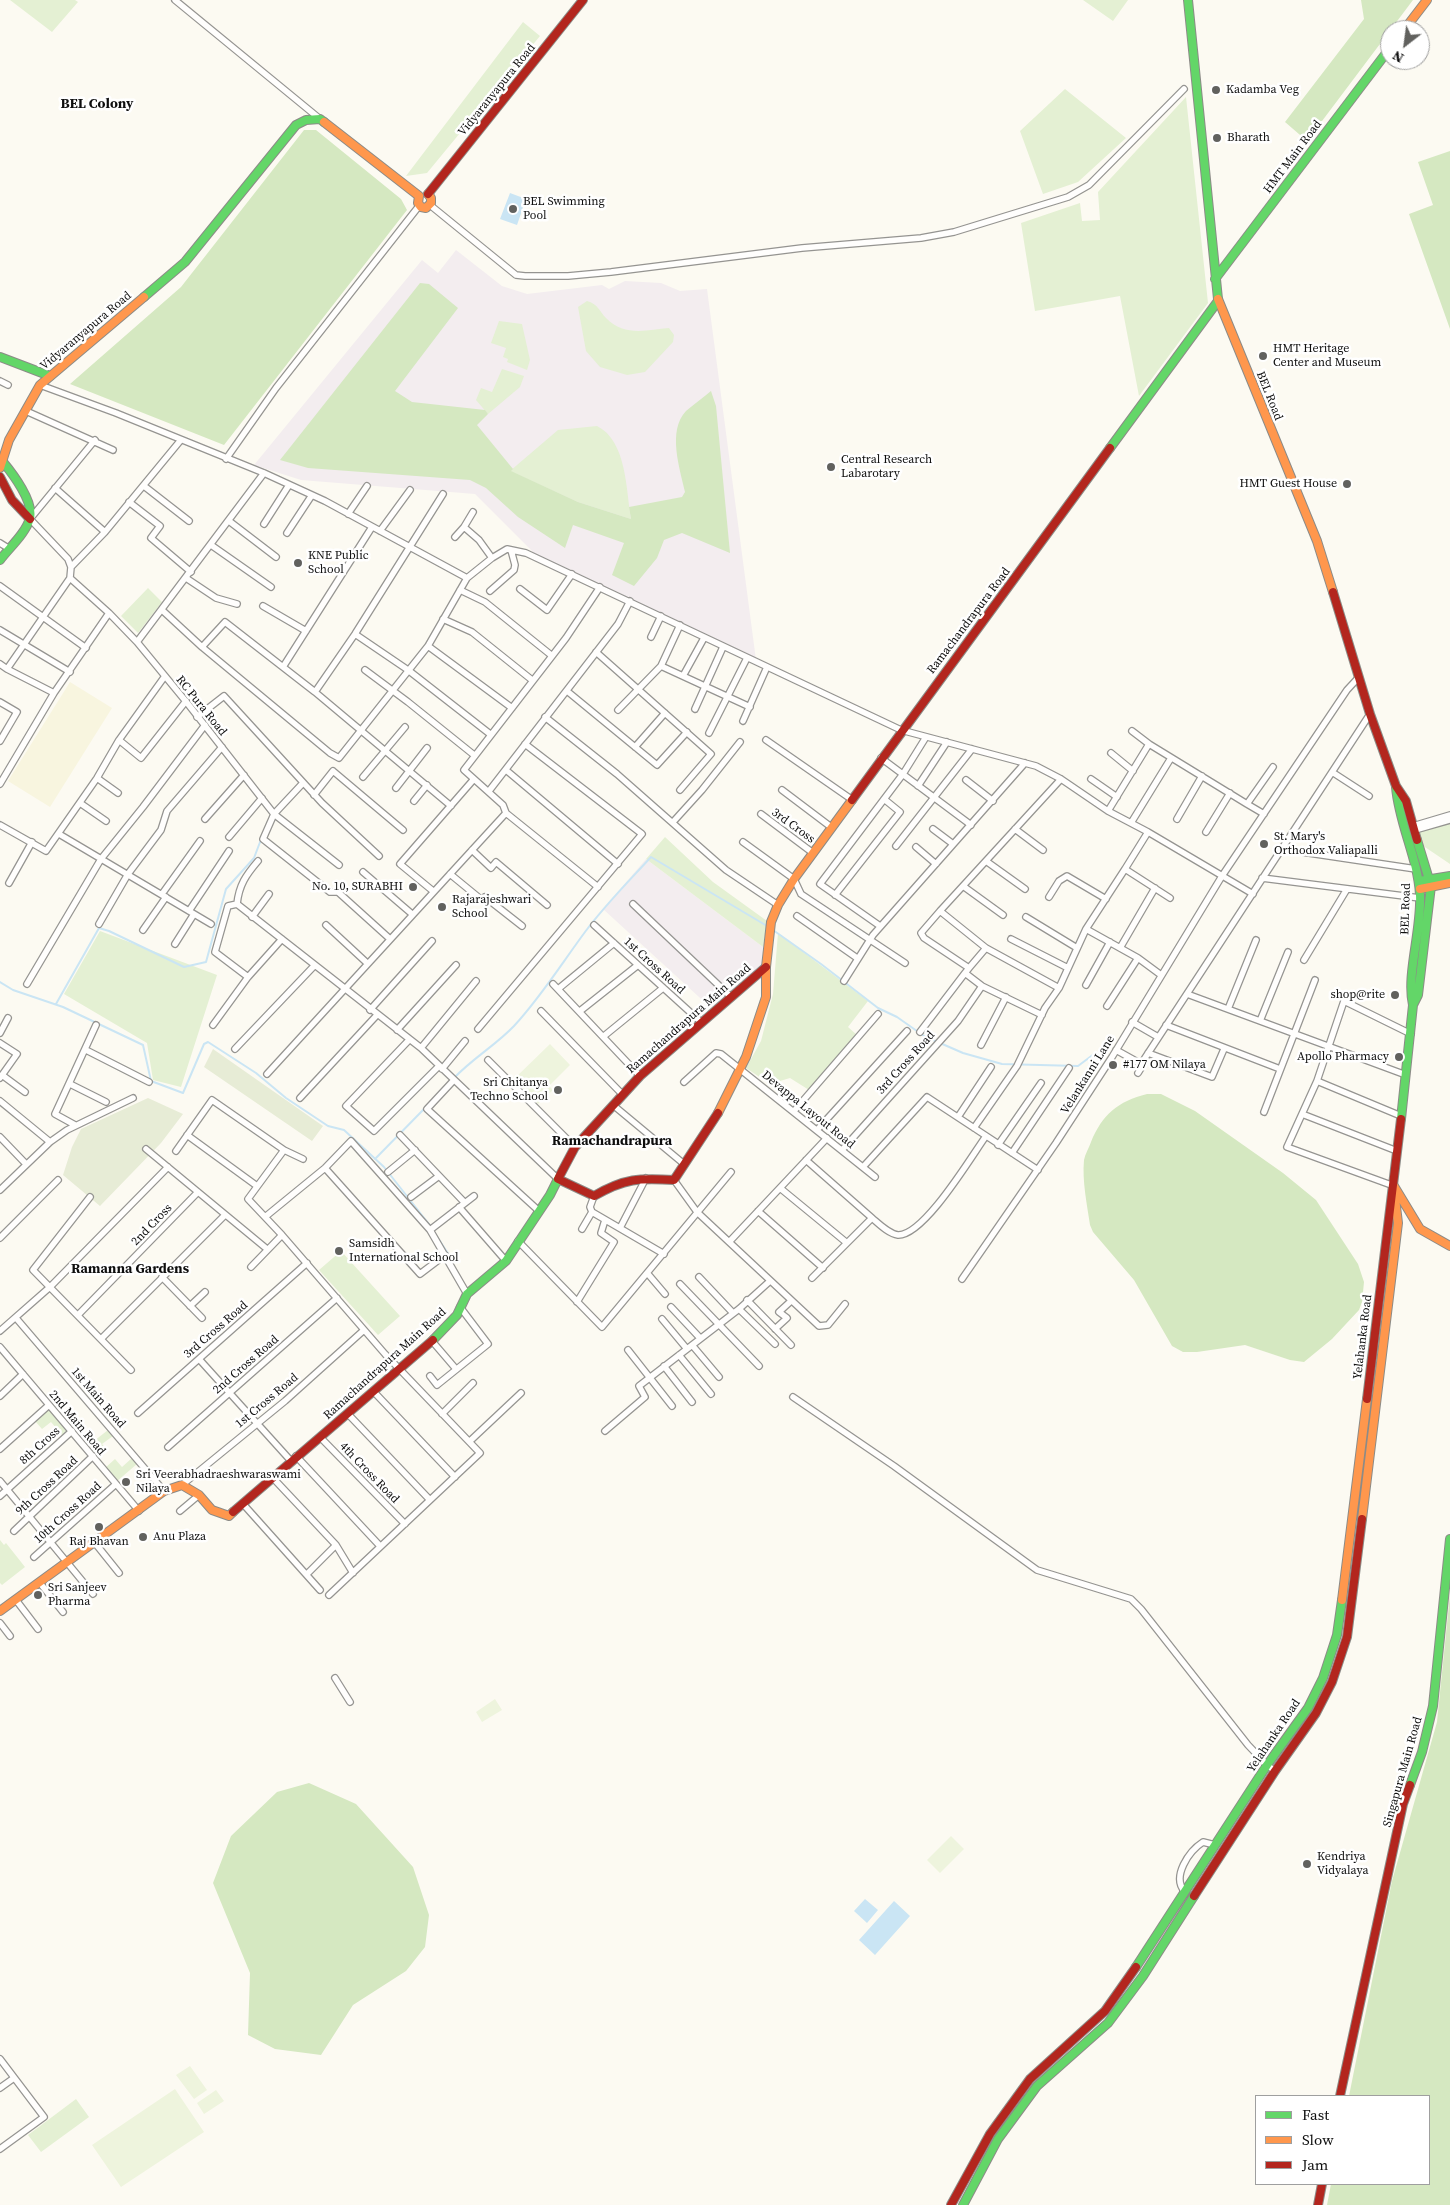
<!DOCTYPE html>
<html>
<head>
<meta charset="utf-8">
<style>
	body { margin:0 }
	#map { position:relative; width:1450px; height:2205px; overflow:hidden; background:#fcfaf2; font-family:"Source Serif 4",serif }
	canvas { display:block }
	.legend { position:absolute; left:1255px; top:2095px; width:175px; height:90px; box-sizing:border-box; background:#fff; border:1px solid #9f9f9f; margin:0; padding:6px 9px; list-style:none; font-size:15px; color:#0e0e0e }
	.legend li { display:flex; align-items:center; gap:10px; height:25px }
	.legend b { width:25px; border:1px solid #9f9f9f }
	.north { position:absolute; left:1380px; top:20px; width:50px; height:50px; box-sizing:border-box; background:#fff; border:1px solid #9f9f9f; border-radius:50%; rotate:210deg; font-size:14px; font-weight:700; line-height:20px; text-align:center; color:#0e0e0e }
	.north::after { content:''; display:block; margin:auto; width:18px; height:22px; background:#61615e; clip-path:polygon(50% 0,100% 100%,50% 72%,0 100%) }
</style>
</head>
<body>
<div id="map">
<canvas width="1450" height="2205"></canvas>
<ul class="legend">
<li><b style="height:6px;background:#63d668"></b>Fast</li>
<li><b style="height:6px;background:#ff974d"></b>Slow</li>
<li><b style="height:6px;background:#b3261e"></b>Jam</li>
</ul>
<div class="north">N</div>
</div>
<script>
const g = document.querySelector('canvas').getContext('2d');
g.lineJoin = 'round';
function fillPath(path, color) {
  g.fillStyle = color;
  g.fill(path, 'evenodd');
}
function strokePath(path, color, width, dash) {
  g.strokeStyle = color;
  g.lineWidth = width;
  g.lineCap = dash ? 'butt' : 'round';
  g.setLineDash(dash || []);
  g.stroke(path);
}
function write(font, color, halo, rows, align = 'center') {
  g.font = font + ' "Source Serif 4",serif';
  g.lineWidth = 5;
  g.setLineDash([]);
  g.textBaseline = 'middle';
  g.strokeStyle = halo;
  g.fillStyle = color;
  for (const [text, x, y, turn = 0] of rows) {
    g.save();
    g.translate(x, y);
    g.rotate((+turn || 0) * Math.PI / 180);
    g.textAlign = isNaN(turn) ? turn : align;
    if (halo) g.strokeText(text, 0, 0);
    g.fillText(text, 0, 0);
    g.restore();
  }
}
const industrial = new Path2D(`
	M456,250L502,286L527,294L602,285L609,289L625,281L661,283L680,291L707,289L756,660L534,553L475,494L301,480L254,465L422,260L438,273Z
	M646,859L763,947L762,966L711,1008L603,909Z`);
const farmland = new Path2D(`
	M70,682L112,708L50,807L8,781Z`);
const green = new Path2D(`
	M10,0H75L78,2L52,32Z
	M1083,0H1128L1113,21Z
	M523,22L540,36L427,173L406,176Z
	M1065,89L1126,138L1078,182L1043,194L1020,131Z
	M1186,97L1208,303L1139,396L1120,296L1035,311L1021,223L1080,203L1082,221L1100,220L1098,192Z
	M587,301C598,304 599,311 606,318C624,337 647,330 669,328L674,335L673,342L645,372L627,375L600,367L586,351L578,307Z
	M499,321L522,324L530,360L527,370L507,362L508,359L503,357L506,348L491,343Z
	M502,369L524,376L520,387L488,414L476,400L481,388L492,392Z
	M597,426C627,441 626,490 631,519L578,502L510,471L558,430Z
	M148,588L162,602L138,633L121,616Z
	M1450,822V864L1419,843L1416,832Z
	M665,837L713,882L767,921L763,947L646,859Z
	M100,931L217,975L181,1087L153,1080L147,1043L64,994Z
	M778,933L868,1001L848,1027L857,1035L809,1090L790,1078L770,1084L746,1068L761,1041L773,994Z
	M341,1251L400,1316L378,1335L319,1270Z
	M50,1409L68,1430L62,1435L51,1422L42,1429L35,1421Z
	M108,1430L113,1436L102,1444L107,1450L98,1457L89,1445Z
	M132,1458L137,1464L116,1482L105,1468L115,1459L122,1467Z
	M0,1540L4,1545L6,1543L25,1567L2,1585L0,1583Z
	M76,2099L89,2117L41,2152L28,2135Z`);
const forest = new Path2D(`
	M1361,0H1413L1307,141L1285,122L1364,19Z
	M304,130H316L401,199L407,210L224,445L70,384L181,287Z
	M1450,151V329L1409,214L1433,205L1418,162Z
	M420,283L429,284L458,308L395,391L412,402L485,410L488,414L477,425L513,469L511,471L578,502L631,519L629,507L682,497L685,492C680,469 667,431 686,411C694,404 703,398 711,391L716,406L730,553L682,533L664,540L657,558L634,586L612,575L624,543L573,525L565,548L518,517L486,488L470,480L308,468L280,460Z
	M1147,1094H1161L1195,1111L1283,1173L1316,1200L1358,1264L1364,1282L1362,1302L1359,1310L1332,1339L1304,1362L1290,1360L1245,1345L1197,1352H1183L1172,1346L1134,1280L1093,1232L1090,1225C1087,1204 1082,1181 1084,1160C1085,1154 1089,1148 1091,1142C1102,1115 1118,1101 1147,1094Z
	M1450,1594V2205H1327L1331,2184H1429V2096H1349L1392,1881L1437,1722Z
	M309,1783L356,1804L413,1867L429,1915L425,1947L406,1971L353,2005L321,2055L275,2049L248,2035L250,1973L213,1883L231,1836L277,1792Z`);
const cemetery = new Path2D(`
	M213,1049L323,1126L312,1141L204,1067Z
	M148,1098L183,1114L161,1143L100,1206L63,1175L72,1147L81,1129Z`);
const pitch = new Path2D(`
	M550,1044L570,1065L549,1086L553,1090L538,1104L514,1079Z
	M495,1699L502,1710L482,1722L476,1712Z
	M951,1836L964,1849L940,1873L927,1860Z
	M190,2066L207,2090L194,2099L176,2075Z
	M175,2089L204,2132L121,2187L92,2145Z
	M216,2090L224,2101L204,2114L197,2103Z`);
const water = new Path2D(`
	M510,193L526,199L517,225L500,219Z
	M865,1899L878,1910L867,1923L854,1911Z
	M894,1901L910,1916L875,1955L859,1940Z`);
const stream = new Path2D(`
	M773,930L821,964L878,1008L897,1017L924,1036L963,1053L1002,1064L1078,1066L1094,1054L1102,1055
	M0,982L13,990L63,1007L143,1045L151,1081L183,1093L204,1044L208,1042L256,1073L286,1098L328,1126L344,1130L384,1167L432,1228
	M56,1004L99,928L109,931L184,967L206,962L226,889L254,858L268,821
	M454,1078C473,1058 496,1045 514,1026C541,997 562,963 585,932C605,905 629,881 651,857L767,926
	M375,1159L425,1108
	M434,1232L449,1255`);
const street = new Path2D(`
	M175,0L320,119
	M430,205L516,275L525,276H568L611,272L802,248L921,238L954,232L1068,197L1089,185L1184,89
	M0,381L8,385
	M40,385L116,413L264,473L325,501L467,578L492,558L507,549L526,553L901,730L1036,766L1061,779L1108,811L1148,832L1253,894
	M26,411L113,450
	M95,440L30,519L68,559L71,567L70,578L109,613L137,642L188,704L274,814L339,865
	M226,459L276,388L419,206
	M144,486L189,521
	M55,488L105,532
	M129,502L160,526L151,538L191,572
	M348,514L367,486
	M229,521L276,557
	M264,524L289,485
	M464,527L473,512
	M380,531L410,490
	M287,533L312,495
	M455,537L464,527L479,540L492,558
	M0,543L8,548
	M211,545L271,587
	M71,567L105,532L180,441
	M186,578L216,598L237,604
	M0,586L86,648
	M520,589L547,610L572,574
	M460,590L485,602L551,655
	M490,591L514,570L515,565L511,550
	M263,606L306,631
	M162,610L202,647L330,753L339,758L428,646L467,578
	M443,619L472,632L532,680
	M0,630L70,672
	M355,634L408,670L490,734
	M651,637L661,616
	M137,642L264,473
	M428,646L512,708
	M202,647L225,622L315,692L451,806
	M596,652L711,754L680,790
	M0,664L7,669
	M661,666L750,707
	M283,667L372,527
	M365,670L408,702L474,755
	M683,676L704,638
	M567,691L657,765L687,732
	M315,692L355,634L443,494
	M54,693L7,669L70,578
	M0,702L17,712L0,741
	M695,709L723,647
	M618,710L661,666L680,625
	M197,717L224,696L322,803L379,856
	M545,717L617,774L726,870L778,905
	M743,721L767,667
	M1132,731L1149,744
	M709,733L747,658
	M119,740L141,758L186,701
	M766,740L851,799
	M635,747L665,713
	M1111,753L1133,771
	M881,758L971,825
	M506,770L618,864
	M1332,772L1369,796
	M363,777L405,727
	M97,778L118,793
	M1091,779L1117,797
	M966,780L993,801
	M303,783L274,814L263,839L330,892H338L390,939
	M0,784L54,693L109,613
	M918,786L947,742
	M396,788L427,748
	M782,790L831,827
	M489,791L618,624L630,601
	M314,795L333,771L403,830
	M414,801L427,785
	M80,803L106,821
	M1247,804L1264,814
	M1108,811L1149,744L1247,804L1273,767
	M761,814L813,853
	M205,819L244,775
	M1177,819L1202,776
	M673,822L702,790L740,742
	M1131,823L1171,758
	M0,825L46,851L97,778L119,740L165,676
	M1413,826L1450,815
	M933,829L953,844
	M1015,829L1043,850
	M1415,830L1450,820
	M1148,832L1125,869L1170,898
	M1206,832L1230,793
	M59,834L211,924
	M229,837L262,798
	M743,842L794,879L801,894L905,963
	M896,846L972,749
	M916,847L936,864
	M1282,849L1416,869
	M472,850L491,868L496,862L547,905
	M986,861L1025,889
	M363,872L412,914
	M450,874L483,901L485,897L522,926
	M1262,878L1420,898
	M9,883L32,842
	M963,886L1003,915
	M598,887L506,813L503,805L464,770L566,638L600,587
	M433,891L400,864L474,779
	M162,894L200,841
	M835,895L900,812L884,799
	M1049,897L1059,881L1067,876L1106,899
	M237,904L421,1048L558,1179
	M237,904L228,906L215,952L248,977
	M237,904C239,885 246,875 258,861
	M633,904L731,997
	M189,911L229,851
	M940,911L986,948L1059,988
	M797,916L857,958
	M252,917L269,894
	M1026,917L1077,948
	M99,924L128,874L161,830L167,811L222,747
	M326,925L367,963
	M594,925L701,1022
	M880,926L820,884L903,774L926,737
	M1086,929L1138,958
	M143,930L166,897
	M1011,939L1068,968
	M175,944L194,914
	M1120,948L1155,888
	M1304,960L1347,889
	M969,968L986,948
	M844,981L873,935L1025,763
	M27,984L101,859L143,807L205,725
	M553,984L640,1076
	M1086,985L1110,942
	M558,989L614,943
	M1187,994L1406,1075
	M1107,1006L1138,958L1161,975
	M1228,1009L1256,940
	M370,1010L432,941
	M541,1011L623,1095
	M580,1011L638,965
	M1042,1015L982,986L965,973L969,968L924,938L921,933L940,911L1061,779
	M1260,1021L1288,952
	M1132,1022L1158,1037
	M213,1025L248,977L282,939
	M1166,1025L1280,1069
	M478,1029L642,834L525,744
	M397,1030L456,965
	M920,1032L965,973
	M0,1033L8,1018
	M604,1036L663,988
	M409,1040L346,1106L374,1131L439,1066
	M0,1043L17,1054L0,1078
	M981,1045L1006,997
	M421,1048L476,981
	M235,1049L314,966
	M86,1050L149,1082
	M1116,1050L1143,1065L1138,1073
	M1148,1053L1212,1077L1224,1049
	M488,1060L575,1147
	M1143,1061L1370,714
	M442,1069L465,1041
	M267,1074L506,813
	M2,1075L25,1092
	M454,1080L427,1109L539,1211
	M1317,1081L1302,1114L1397,1151
	M684,1082L716,1053L721,1054L875,1177
	M70,1084L106,1102
	M300,1098L377,1015
	M0,1101L50,1142
	M613,1105L684,1164
	M794,1111L878,1014
	M1264,1112L1315,980
	M1302,1114L1287,1147L1394,1186
	M1401,1116L1317,1081L1344,1001L1411,1034
	M958,1117L991,1067
	M75,1125L55,1114L96,1025
	M974,1128L1017,1066L1045,1008L1059,988L1086,929L1125,869
	M817,1130L907,1031
	M187,1135L257,1186
	M400,1135L465,1203
	M0,1137L26,1164
	M998,1145L1041,1083
	M146,1149L267,1249
	M284,1150L248,1199L282,1235L385,1354L480,1453L329,1595
	M842,1150L958,1021L982,986
	M176,1151L212,1100L284,1150L303,1159
	M1012,1153L1069,1068
	M806,1160L872,1218L812,1278
	M863,1167L927,1097L1038,1170
	M325,1168L420,1274L445,1255
	M388,1172L415,1150
	M674,1180L697,1212L819,1326L828,1325L845,1304
	M780,1188L847,1243
	M0,1190L50,1142L67,1130L133,1098
	M594,1196L590,1207L592,1212L664,1254
	M90,1197L33,1270L131,1370
	M411,1197L439,1176
	M459,1207L506,1261
	M758,1211L823,1268
	M265,1217L325,1168L351,1141L430,1230L467,1294
	M872,1218C879,1224 889,1234 898,1235C924,1236 971,1157 986,1136
	M620,1228L646,1178
	M582,1229L592,1212
	M430,1230L474,1196
	M0,1238L58,1180
	M518,1241L602,1327L731,1172
	M730,1241L827,1138
	M251,1267L282,1235
	M648,1274L665,1294
	M162,1277L202,1318
	M699,1277L733,1313
	M962,1279L1056,1143L1112,1057L1222,876L1347,690L1359,677
	M680,1284L759,1366
	M747,1300L791,1345
	M577,1302L614,1242L601,1233L605,1220
	M190,1306L205,1292
	M671,1307L700,1338
	M739,1309L775,1344
	M78,1315L198,1192
	M16,1318L164,1491
	M662,1319L687,1349
	M775,1329L787,1318L779,1312L791,1301
	M0,1331L50,1287L168,1167
	M101,1339L225,1215
	M432,1341L456,1369
	M692,1345L719,1377
	M0,1347L139,1511
	M628,1350L672,1406
	M679,1355L711,1394
	M199,1359L291,1461
	M664,1366L692,1402
	M430,1376L437,1385L488,1344L460,1307
	M374,1392L455,1477
	M0,1396L23,1374
	M793,1397L894,1466L1037,1570L1131,1599L1141,1609L1248,1745L1267,1765L1275,1771
	M138,1413L307,1263
	M348,1414L430,1500
	M442,1414L473,1383
	M605,1431L645,1397L639,1386L739,1309L770,1281
	M320,1437L405,1524
	M470,1441L521,1393
	M168,1447L337,1298
	M0,1449L49,1405
	M296,1456L380,1546
	M273,1478L336,1545L353,1573
	M0,1481L93,1594
	M182,1485L285,1401L364,1330
	M0,1496L72,1431
	M244,1505L320,1590
	M180,1511L199,1495
	M14,1531L93,1456
	M95,1543L119,1573
	M34,1557L116,1484
	M307,1574L336,1545
	M40,1583L63,1612
	M16,1600L38,1629
	M0,1623L10,1636
	M335,1678L350,1702
	M1185,1892C1171,1877 1189,1851 1203,1842L1215,1845
	M0,2059L44,2117L0,2149
	M0,2088L14,2078`);
const fast = new Path2D(`
	M1188,0L1218,299
	M1215,279L1390,48
	M144,297L185,262L296,125L306,120L320,119L324,122
	M0,357L50,376
	M1110,448L1218,301
	M0,560C9,548 26,533 30,518C34,502 13,474 3,462
	M1396,787C1399,824 1418,858 1420,895C1422,929 1406,975 1413,1005
	M1419,881L1450,876
	M1401,1119L1413,1005L1418,995L1431,886L1417,840
	M433,1340L457,1315L467,1294L506,1261L550,1195L559,1177
	M1410,1785L1422,1752L1433,1706L1450,1539
	M1136,1967L1267,1765L1308,1708L1323,1678L1337,1635L1342,1600
	M963,2205L998,2139L1037,2086L1108,2023L1143,1976L1194,1896`);
const slow = new Path2D(`
	M1404,30L1427,0
	M324,122L419,196
	M419,196L418,203L421,207L426,208L431,203V198L428,194
	M1218,299L1317,541L1333,592
	M0,468L9,440L40,385L144,297
	M1420,889L1450,883
	M718,1113L746,1057L766,997V967L771,922L778,905L794,879L852,800
	M1394,1186L1420,1229L1450,1246
	M1362,1519L1398,1223L1395,1198
	M1342,1600L1367,1399
	M0,1611L164,1491L182,1485L199,1495L212,1510L229,1516L233,1512`);
const jam = new Path2D(`
	M428,194L583,0
	M0,477L12,500L30,519
	M1333,592L1370,714L1396,786L1406,801L1417,840
	M852,800L1110,448
	M559,1177L575,1147L640,1076L766,967
	M558,1179L594,1196C625,1178 639,1178 674,1180L718,1113
	M1367,1399L1401,1119
	M233,1512L433,1340
	M1194,1896L1275,1771L1316,1713L1332,1682L1347,1637L1362,1519
	M1340,2096L1403,1804L1410,1785
	M951,2205L990,2134L1030,2079L1105,2011L1136,1967
	M1318,2205L1322,2184`);
const markers = [
	[1216,90,5,"#61615e"],
	[1217,138,5,"#61615e"],
	[513,209,5,"#61615e"],
	[1263,356,5,"#61615e"],
	[831,467,5,"#61615e"],
	[1347,484,5,"#61615e"],
	[298,563,5,"#61615e"],
	[1264,844,5,"#61615e"],
	[413,887,5,"#61615e"],
	[442,907,5,"#61615e"],
	[1395,995,5,"#61615e"],
	[1399,1057,5,"#61615e"],
	[1113,1065,5,"#61615e"],
	[558,1090,5,"#61615e"],
	[339,1251,5,"#61615e"],
	[126,1482,5,"#61615e"],
	[99,1527,5,"#61615e"],
	[143,1537,5,"#61615e"],
	[38,1595,5,"#61615e"],
	[1307,1864,5,"#61615e"]
];
const streetNames = [
	["Vidyaranyapura Road",497,90,-51],
	["HMT Main Road",1293,157,-53],
	["Vidyaranyapura Road",86,331,-40],
	["BEL Road",1269,396,68],
	["Ramachandrapura Road",969,621,-53],
	["RC Pura Road",201,706,51],
	["3rd Cross",793,826,36],
	["BEL Road",1406,909,-88],
	["1st Cross Road",654,966,42],
	["Ramachandrapura Main Road",689,1019,-41],
	["3rd Cross Road",906,1063,-48],
	["Velankanni Lane",1088,1075,-58],
	["Devappa Layout Road",808,1110,39],
	["2nd Cross",152,1225,-46],
	["3rd Cross Road",216,1330,-41],
	["Yelahanka Road",1363,1337,-83],
	["Ramachandrapura Main Road",385,1364,-42],
	["2nd Cross Road",246,1365,-41],
	["1st Main Road",98,1398,49],
	["1st Cross Road",267,1401,-40],
	["2nd Main Road",77,1423,50],
	["8th Cross",40,1446,-42],
	["4th Cross Road",369,1473,46],
	["9th Cross Road",47,1486,-43],
	["10th Cross Road",68,1513,-42],
	["Yelahanka Road",1274,1736,-56],
	["Singapura Main Road",1403,1772,-74]
];
const poiNames = [
	["Kadamba Veg",1226,90],
	["Bharath",1227,138],
	["BEL Swimming",523,202],
	["Pool",523,216],
	["HMT Heritage",1273,349],
	["Center and Museum",1273,363],
	["Central Research",841,460],
	["Labarotary",841,474],
	["HMT Guest House",1337,484,"right"],
	["KNE Public",308,556],
	["School",308,570],
	["St. Mary's",1274,837],
	["Orthodox Valiapalli",1274,851],
	["No. 10, SURABHI",403,887,"right"],
	["Rajarajeshwari",452,900],
	["School",452,914],
	["shop@rite",1385,995,"right"],
	["Apollo Pharmacy",1389,1057,"right"],
	["#177 OM Nilaya",1123,1065],
	["Sri Chitanya",548,1083,"right"],
	["Techno School",548,1097,"right"],
	["Samsidh",349,1244],
	["International School",349,1258],
	["Sri Veerabhadraeshwaraswami",136,1475],
	["Nilaya",136,1489],
	["Anu Plaza",153,1537],
	["Raj Bhavan",99,1542,"center"],
	["Sri Sanjeev",48,1588],
	["Pharma",48,1602],
	["Kendriya",1317,1857],
	["Vidyalaya",1317,1871]
];
const neighbourhoodNames = [
	["BEL Colony",97,104],
	["Ramachandrapura",612,1141],
	["Ramanna Gardens",130,1269]
];
fillPath(industrial, '#f3edef');
fillPath(farmland, '#f8f5df');
fillPath(green, '#e4f0d3');
fillPath(forest, '#d5e8c1');
fillPath(cemetery, '#e7ecd6');
fillPath(pitch, '#eef4dd');
fillPath(water, '#cae5f4');
strokePath(stream, '#cae5f4', 2);
strokePath(street, '#959491', 8);
strokePath(fast, '#8c8b87', 10);
strokePath(slow, '#8c8b87', 10);
strokePath(jam, '#8c8b87', 10);
strokePath(street, '#fffefd', 5.5);
strokePath(fast, '#63d668', 8);
strokePath(slow, '#ff974d', 8);
strokePath(jam, '#b3261e', 8);
for (const [x, y, r, color] of markers) {
  const dot = new Path2D();
  dot.arc(x, y, r, 0, 2 * Math.PI);
  g.fillStyle = color;
  g.fill(dot);
  strokePath(dot, '#fff', 2);
}
write('12px', '#0e0e0e', '#fff', streetNames);
write('12px', '#0e0e0e', '#fff', poiNames, 'left');
write('bold 14px', '#0e0e0e', '#fff', neighbourhoodNames);
</script>
</body>
</html>
